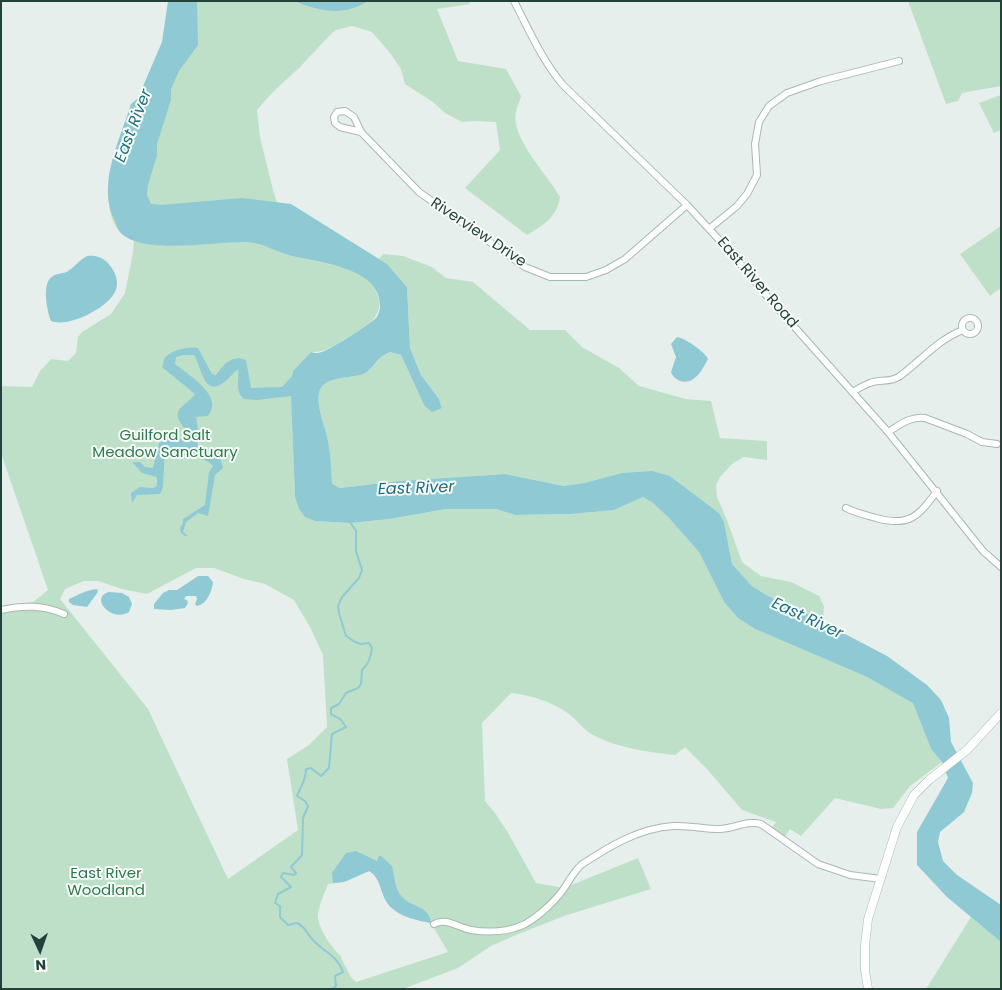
<!DOCTYPE html>
<html>
<head>
<meta charset="utf-8">
<style>
	body { margin:0 }
	#map { position:relative; width:1002px; height:990px; overflow:hidden; background:#e6efeb; font-family:Poppins,sans-serif }
	canvas { display:block }
	.frame { position:absolute; inset:0; border:2px solid #24423a; pointer-events:none }
	.north { position:absolute; left:15px; top:925px; width:50px; height:50px; -webkit-text-stroke:4px #f7fbf9; paint-order:stroke; rotate:177deg; font-size:14px; font-weight:700; line-height:20px; text-align:center; color:#24423a }
	.north::after { content:''; display:block; margin:auto; width:18px; height:22px; background:#24423a; clip-path:polygon(50% 0,100% 100%,50% 72%,0 100%) }
</style>
</head>
<body>
<div id="map">
<canvas width="1002" height="990"></canvas>
<div class="frame"></div>
<div class="north">N</div>
</div>
<script>
const g = document.querySelector('canvas').getContext('2d');
g.lineJoin = 'round';
function fillPath(path, color) {
  g.fillStyle = color;
  g.fill(path, 'evenodd');
}
function strokePath(path, color, width, dash) {
  g.strokeStyle = color;
  g.lineWidth = width;
  g.lineCap = dash ? 'butt' : 'round';
  g.setLineDash(dash || []);
  g.stroke(path);
}
function write(font, color, halo, rows, align = 'center') {
  g.font = font + ' Poppins,sans-serif';
  g.lineWidth = 4;
  g.setLineDash([]);
  g.textBaseline = 'middle';
  g.strokeStyle = halo;
  g.fillStyle = color;
  for (const [text, x, y, turn = 0] of rows) {
    g.save();
    g.translate(x, y);
    g.rotate((+turn || 0) * Math.PI / 180);
    g.textAlign = isNaN(turn) ? turn : align;
    if (halo) g.strokeText(text, 0, 0);
    g.fillText(text, 0, 0);
    g.restore();
  }
}
const green = new Path2D(`
	M177,1H469L470,4L437,9L458,61L506,69L521,96C520,101 517,106 516,111C510,138 548,175 560,197C557,218 543,225 527,235L465,188L500,150L496,122L475,121L462,122L445,113L433,102L405,84L401,69L390,53L372,32L352,26L336,30L332,33L300,67L272,93L257,110L260,137L273,190L279,208L306,259C332,265 376,269 379,302C381,319 362,329 349,337C337,343 325,353 311,352L293,371L291,386L295,497L299,509L315,521L350,523L390,519L446,509H496L515,515L571,514L614,510L643,497L653,503L669,518L699,552L724,602L738,618L755,629L867,677L913,702L931,749L942,762L910,786L893,808L881,809L835,798L801,836L790,829L783,839L770,830L776,822L742,810L707,769L685,747L675,755C647,752 618,748 593,735C584,730 577,720 569,714C553,702 530,695 511,693L482,723L485,801L495,813L507,831L536,883L564,888L638,858L651,889L564,916L516,935L491,946L458,968L403,989H1V606L33,602L48,590L1,453V386L32,387L40,371L51,359L68,361L76,353L78,337L82,332L111,314L125,293L132,258L134,241C130,238 124,236 120,232C106,217 108,190 110,172L172,50ZM196,568H214L244,579L265,584L294,600L310,627L323,655L327,727L309,745L287,759L298,830L228,879L148,709L60,599L65,589L84,581H98L122,589L147,594ZM369,871C380,877 380,890 386,901C394,916 416,920 431,923L448,952L356,982L351,977L341,958L342,957C333,950 317,927 318,915C319,905 324,894 328,884L344,882Z
	M908,1H1001V86L962,93L958,101L946,104Z
	M1001,95V130L994,133L979,103Z
	M1001,226V288L990,296L960,254Z
	M383,254L403,256L432,267L446,278L473,282L530,330H565L582,347L619,368L639,386L686,399L711,401L720,438L767,441V460L744,457L733,463L720,477L716,485L717,497L727,520L742,562L761,576L791,582L819,596L824,606L823,623L768,596L752,586L732,564L724,522L719,513L670,476L622,473L584,483L564,486L505,474L400,481L340,488L331,484C331,470 331,455 328,441C326,427 309,392 326,383C337,376 358,378 367,372C377,365 376,358 390,352L401,355L424,405L442,408L439,399L421,375L410,348L407,287L387,264L379,259Z
	M971,917L1001,942V989H926Z`);
const water = new Path2D(`
	M168,1H197L198,45L179,71L171,89V100L157,144V155L148,185L147,195L151,204L161,205L242,198L291,204L387,264L407,287L410,348L421,375L439,399L442,408L432,412L424,405L401,355L390,352C376,358 377,364 367,372C358,378 337,376 326,383C309,392 326,427 328,441C331,455 331,470 332,484L340,488L400,481L505,474L564,486L584,483L622,473L652,471L670,476L719,513L724,522L732,564L752,586L768,596L803,612L887,656L927,685L941,700L949,718L951,742L973,783L972,793L964,812L940,832L938,842L943,861L957,875L1001,905V942L947,897L917,865V832L948,778L942,762L931,749L913,703L867,677L755,629L738,618L724,602L699,552L669,518L653,503L643,497L614,510L571,514L515,515L496,509H446L390,519L350,523L315,521L305,517L299,509L295,497L291,396L257,400L244,399C234,390 240,380 238,369C233,373 229,379 223,383C203,397 201,365 194,355H183L176,357L175,364C187,374 225,396 208,416L196,417L199,435L197,443L201,452L221,460L223,468L215,475L208,516L198,513L186,522L183,532L188,536H185L181,533L180,528L183,523V519L205,505L209,472L213,466L210,463L183,448H165L163,487L160,494L137,495L132,503L131,493L140,487L153,488L157,486V477L142,473L132,462H140L145,467L153,468L159,443C168,437 177,436 186,442L189,438L187,429H185C168,408 185,408 195,394L162,367C163,366 164,360 164,359C170,350 189,346 198,348L212,374L216,375C223,365 232,354 246,360L251,388L282,387L292,376L293,371L311,352C313,353 316,353 318,353C327,352 371,324 377,317C378,315 380,309 380,307C381,266 318,263 289,255C275,251 260,242 246,242C215,241 141,256 120,232C118,229 116,224 115,221C96,185 120,140 131,104L138,98L162,42Z
	M294,1H368C343,17 319,11 294,1Z
	M87,256C95,255 102,257 108,263C115,271 120,282 115,292C107,308 69,328 51,321C47,311 41,282 53,276C57,273 64,274 68,271C75,267 79,260 87,256Z
	M677,337C685,338 705,352 708,359C702,370 695,385 680,381C676,379 673,377 671,372L676,357L671,344Z
	M198,576H208L213,582C212,591 207,604 197,606L195,604L197,599L196,596H186L184,599L187,600L188,603L185,608L171,610L154,609V604L163,593L169,590H177Z
	M97,589L98,592L87,607L73,605L69,602V599C78,595 86,590 97,589Z
	M109,592L122,593L129,597L132,604L129,612C111,623 89,597 109,592Z
	M356,851L377,861L379,856H381L392,866C395,876 394,888 402,897C411,907 430,906 431,923C416,920 395,916 386,901C380,890 380,877 369,871L344,882L333,883L332,873L346,853Z`);
const stream = new Path2D(`
	M332,989L336,986L335,976L343,972C337,955 325,953 313,940C306,933 307,928 297,923L288,925L280,917V906L275,903L278,894L291,887L281,877L283,873L294,875L296,873L291,867L302,855L303,818L308,806L305,801L297,796C301,785 306,781 306,769L311,768L321,776L329,768L332,734L346,727L340,719L331,714V708L339,704L346,693L358,688L361,684L362,670C369,664 371,657 372,648L369,643L361,644L355,642L346,636L339,613L338,606L342,597L359,578L362,570L356,551V531L350,522`);
const minor = new Path2D(`
	M514,1C529,30 542,60 563,85L687,205L733,255L766,295L888,432L983,551L1001,567
	M361,132L340,127L335,123L334,117L337,112L345,111L354,117L361,132L419,192L525,267L550,277H586L606,270L625,259L687,205
	M709,229L737,206L747,194L757,175L755,144L759,122L769,106L787,93L821,81L899,61
	M962 326a8 8 0 1 1 16 0a8 8 0 1 1-16 0Z
	M852,392C858,389 864,385 870,383C879,379 891,383 900,376C921,361 937,340 963,330
	M888,432C900,425 910,416 925,418L967,434L982,442L997,444
	M846,508C856,513 866,515 876,518C909,527 918,517 937,491
	M1,610C24,605 43,605 64,614
	M434,924C446,917 459,928 471,930C488,933 509,932 525,924C539,916 556,901 565,887C570,879 574,872 581,865C608,847 639,828 673,826C689,825 704,829 719,829C734,829 746,820 761,824L818,864L850,875L881,879`);
const tertiary = new Path2D(`
	M868,989L865,970V945L868,919L897,827L914,795L929,780L968,749L1001,713`);
const streetNames = [
	["Riverview Drive",478,233,34],
	["East River Road",757,283,49]
];
const parkNames = [
	["Guilford Salt",165,436],
	["Meadow Sanctuary",165,453],
	["East River",106,874],
	["Woodland",106,891]
];
const waterNames = [
	["East River",134,126,-69],
	["East River",416,489,-2],
	["East River",807,619,25]
];
fillPath(green, '#bfe0c8');
fillPath(water, '#8ec9d4');
strokePath(stream, '#8ec9d4', 2);
strokePath(minor, '#a8b8b2', 8);
strokePath(tertiary, '#a8b8b2', 9);
strokePath(minor, '#fff', 6);
strokePath(tertiary, '#fff', 8);
write('15px', '#24423a', '#f7fbf9', streetNames);
write('15px', '#2d7a4b', '#f7fbf9', parkNames);
write('italic 16px', '#1c6f80', '#f7fbf9', waterNames);
</script>
</body>
</html>
